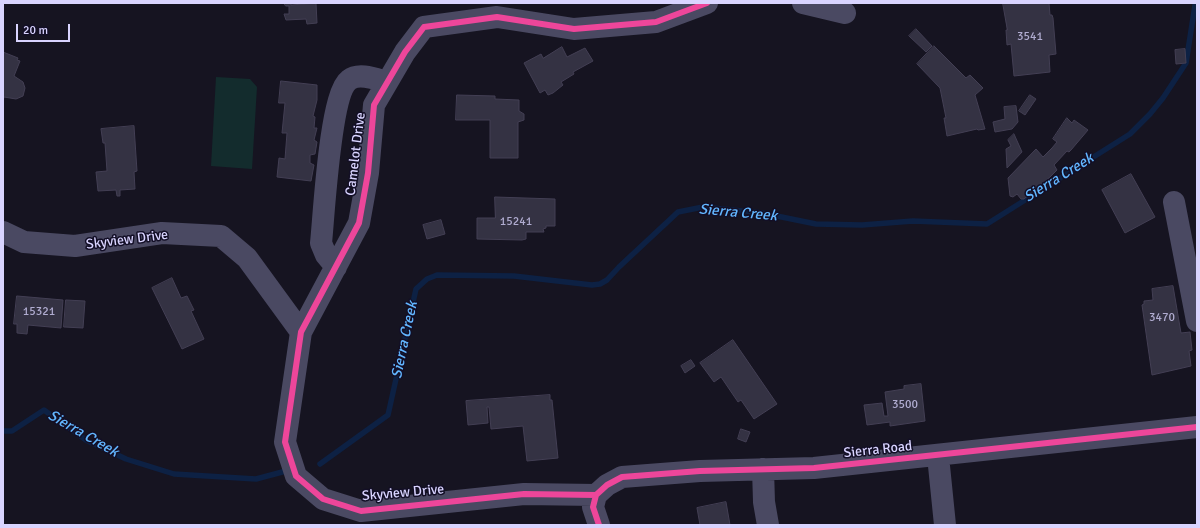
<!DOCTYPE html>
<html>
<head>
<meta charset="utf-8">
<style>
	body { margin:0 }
	#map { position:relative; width:1200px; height:528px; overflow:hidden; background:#161421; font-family:Signika,sans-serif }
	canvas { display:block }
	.frame { position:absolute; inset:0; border:4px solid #d9d4ff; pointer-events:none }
	.scale { position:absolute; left:16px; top:24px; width:54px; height:18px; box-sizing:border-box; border:2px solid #d9d4ff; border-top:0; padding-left:5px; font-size:12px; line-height:14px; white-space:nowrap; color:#d9d4ff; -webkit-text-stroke:3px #130f26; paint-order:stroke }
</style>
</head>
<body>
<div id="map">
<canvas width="1200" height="528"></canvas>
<div class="frame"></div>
<div class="scale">20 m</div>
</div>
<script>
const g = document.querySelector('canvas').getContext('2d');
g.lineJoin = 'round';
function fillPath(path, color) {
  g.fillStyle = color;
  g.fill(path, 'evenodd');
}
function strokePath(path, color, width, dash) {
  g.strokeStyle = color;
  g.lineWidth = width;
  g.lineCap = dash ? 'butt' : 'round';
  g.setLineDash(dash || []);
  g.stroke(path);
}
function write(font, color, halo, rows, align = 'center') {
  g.font = font + ' Signika,sans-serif';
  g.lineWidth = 3;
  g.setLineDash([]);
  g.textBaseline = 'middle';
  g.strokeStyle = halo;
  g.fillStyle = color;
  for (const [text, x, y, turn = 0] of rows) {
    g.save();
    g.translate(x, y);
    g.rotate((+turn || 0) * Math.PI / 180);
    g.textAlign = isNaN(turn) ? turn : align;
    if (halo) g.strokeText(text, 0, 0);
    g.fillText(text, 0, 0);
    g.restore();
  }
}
const green = new Path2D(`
	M216,77L250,79L257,87L252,169L211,166Z`);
const stream = new Path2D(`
	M3,431H12L44,410L86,440L126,459L174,474L256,479L286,471
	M320,464L388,415L416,289L427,279L437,275L514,276L592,285L600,284L607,280L619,267L678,212L703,207L762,213L816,224L862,225L913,221L987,224L1130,134L1150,114L1163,98L1186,63L1195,5`);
const building = new Path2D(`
	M284,3H291V5L316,3L317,23L307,24L306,19L286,20L284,14H289V6H286Z
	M1003,3H1049L1050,15H1052L1053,18L1056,54L1049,55L1050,72L1014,76L1011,44L1007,45L1006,30H1007Z
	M916,29L932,46L926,52L909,36Z
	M934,46L966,78L970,75L983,88L975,95L985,129L978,130L977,129L947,136L944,118H946L940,88L917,64Z
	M562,47L567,57L585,48L593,61L573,72L574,74L561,82L563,85L553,93L548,95L545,90L540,93L524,63L541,54L543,58Z
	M1185,49L1186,63L1176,64L1175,50Z
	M3,52L18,58L17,60L20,61L14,76L23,82L25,88L23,96L16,99L4,97L3,101Z
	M281,81L317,85V100L313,116L315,117L314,128H317L314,140L317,142L315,154L310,155V163L314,165L311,181L277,177L279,158L285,159L287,133H282L285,103H279Z
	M457,95L495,96V99L519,100V111L524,114V120L518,122V158H490V120H456Z
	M1030,95L1036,99L1025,115L1019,111Z
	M1016,106L1018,122L1012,129L995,132L993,122L1005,119L1004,107Z
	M1067,118L1072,123L1074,120L1088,130L1071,150L1069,152L1067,151L1054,165L1057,170L1050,177L1024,199H1021L1017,194L1013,197L1010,196L1008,178L1036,149L1043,157L1052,148L1057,142L1053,139Z
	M134,126L137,171L134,172L135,189L120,190V196H117L116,190L98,191L96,172L107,171L105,143H103L101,129Z
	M1014,134L1022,152L1007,168L1006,149L1011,146L1008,140Z
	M1131,174L1155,217L1125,233L1102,190Z
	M495,197L555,199V226H546V228L543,229L544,232H526V239L522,240L477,239V218H495Z
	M441,220L445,234L427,239L423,225Z
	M172,278L181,298L187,296L194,310L191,311L204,339L182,349L152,288Z
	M1173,286L1181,333L1190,332L1192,350L1189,351L1191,366L1152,375L1142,305L1144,304V301L1153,300L1152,289Z
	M17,296L63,300L61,328L28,325L27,334L17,333V324H14Z
	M66,300L85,301L83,328L64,327Z
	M733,340L777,404L754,419L741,400L738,402L721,377L714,382L700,363Z
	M691,360L695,366L685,373L681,366Z
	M921,384L925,421L890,426V422L867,425L864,405L882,403L884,416H888L885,392L904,389V386Z
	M550,395V400H552L558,458L527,461L523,426L491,429L489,407H487L488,423L468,425L466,401Z
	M741,429L750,432L746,442L738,439Z
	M726,502L730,525H700L697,508Z`);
const minor = new Path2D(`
	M803,3L845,13
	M1174,202L1197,321
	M3,232L24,242L75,246L162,233L221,236L247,258L301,332
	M336,267L326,255L321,243C324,215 330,94 349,80C359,72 376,79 387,82
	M938,456L945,525
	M763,469L764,502L768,525
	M596,495L524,494L361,511L323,499L296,476L285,442L301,332L359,223L368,173L374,105L405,52L424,27L497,17L574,29L656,22L707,3
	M599,525L593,507L596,495L607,485L622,477L700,471L814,468L1197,427`);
const cycleway = new Path2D(`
	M596,495L524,494L361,511L323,499L296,476L285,442L301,332L359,223L368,173L374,105L405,52L424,27L497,17L574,29L656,22L707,3
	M599,525L593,507L596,495L607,485L622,477L700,471L814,468L1197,427`);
const numberNames = [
	["3541",1030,37],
	["15241",516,222],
	["15321",39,312],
	["3470",1162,318],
	["3500",905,405]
];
const streetNames = [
	["Camelot Drive",356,154,-83],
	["Skyview Drive",127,240,-7],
	["Sierra Road",878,450,-6],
	["Skyview Drive",403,493,-5]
];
const waterNames = [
	["Sierra Creek",1059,178,-32],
	["Sierra Creek",738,213,5],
	["Sierra Creek",405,340,-78],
	["Sierra Creek",83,434,30]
];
fillPath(green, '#132c2d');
strokePath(stream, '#0d2144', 5.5);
fillPath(building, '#343243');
strokePath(building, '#433f54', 1);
strokePath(minor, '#4a4962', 22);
strokePath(cycleway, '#ed469a', 6);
write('12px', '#b0acd0', null, numberNames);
write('14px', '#d9d4ff', '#130f26', streetNames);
write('italic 15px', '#62b6ff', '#130f26', waterNames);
</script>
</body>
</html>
